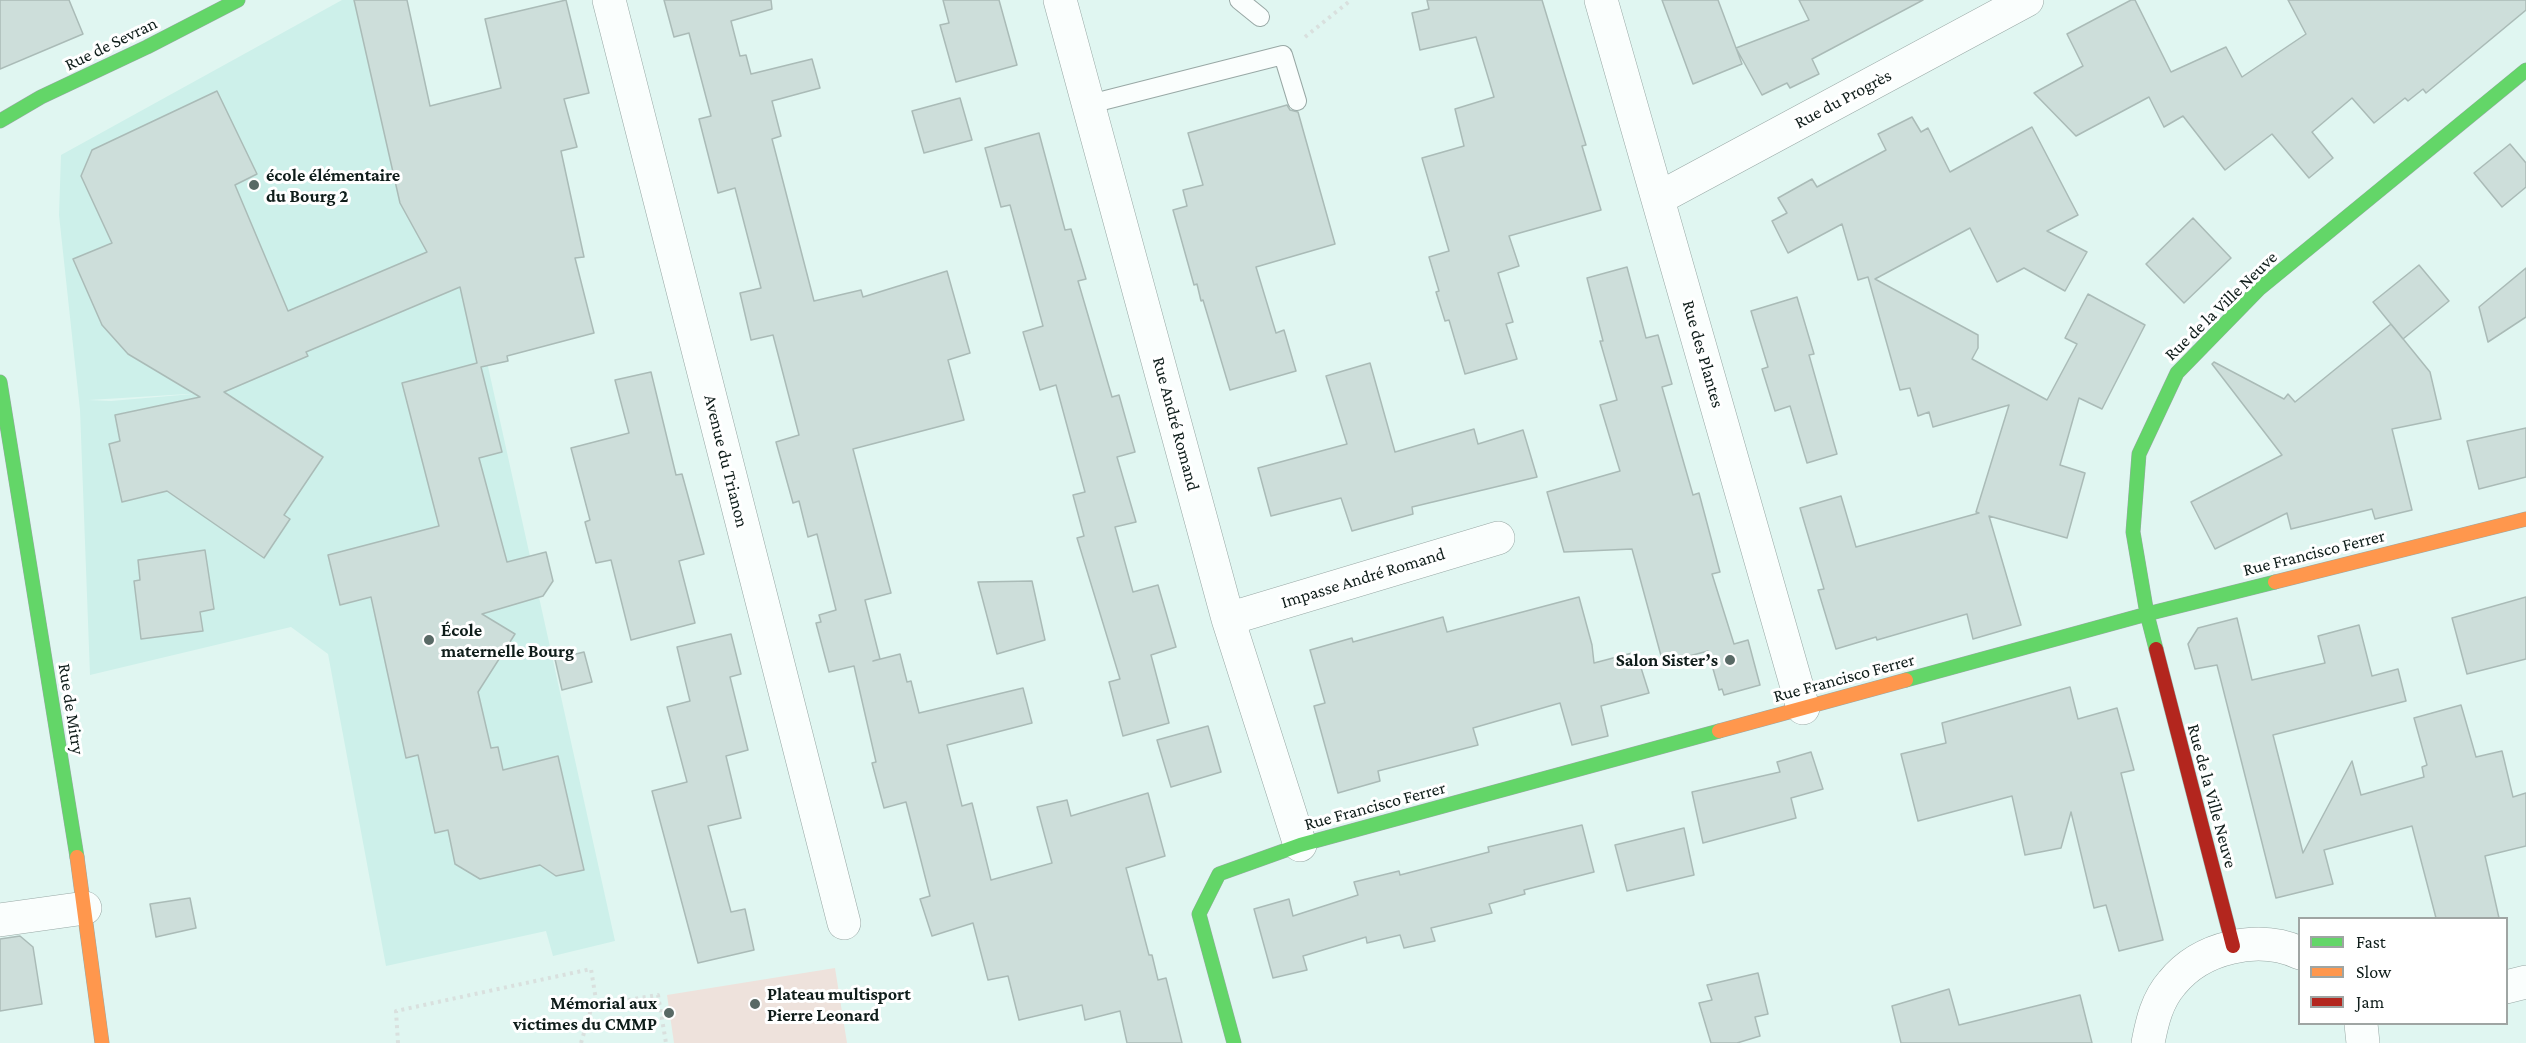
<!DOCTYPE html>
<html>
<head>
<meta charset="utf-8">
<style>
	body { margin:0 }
	#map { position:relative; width:2526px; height:1043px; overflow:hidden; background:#e0f6f1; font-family:"Crimson Pro",serif }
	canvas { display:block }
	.legend { position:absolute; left:2298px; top:917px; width:210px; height:108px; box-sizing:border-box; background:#fff; border:2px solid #9fa5a3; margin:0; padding:8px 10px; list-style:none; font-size:18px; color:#0f1d1a }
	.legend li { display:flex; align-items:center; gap:12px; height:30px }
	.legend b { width:30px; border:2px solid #9fa5a3 }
</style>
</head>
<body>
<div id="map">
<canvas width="2526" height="1043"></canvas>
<ul class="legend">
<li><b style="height:8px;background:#63d668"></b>Fast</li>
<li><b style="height:8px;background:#ff974d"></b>Slow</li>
<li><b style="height:8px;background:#b3261e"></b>Jam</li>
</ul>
</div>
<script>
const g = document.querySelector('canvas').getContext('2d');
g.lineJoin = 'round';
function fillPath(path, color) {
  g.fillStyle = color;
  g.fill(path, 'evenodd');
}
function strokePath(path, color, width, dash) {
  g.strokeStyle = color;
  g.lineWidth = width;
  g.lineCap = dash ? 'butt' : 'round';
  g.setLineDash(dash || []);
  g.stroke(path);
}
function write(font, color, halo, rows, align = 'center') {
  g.font = font + ' "Crimson Pro",serif';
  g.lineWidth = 6;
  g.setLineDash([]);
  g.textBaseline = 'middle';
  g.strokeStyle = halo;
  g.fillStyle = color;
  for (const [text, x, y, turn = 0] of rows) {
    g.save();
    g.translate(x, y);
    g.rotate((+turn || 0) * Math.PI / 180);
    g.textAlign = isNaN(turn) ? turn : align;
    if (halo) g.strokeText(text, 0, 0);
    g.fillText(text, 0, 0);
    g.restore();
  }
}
const built = new Path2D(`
	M342,0H407L615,941L553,956L546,931L386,966L328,654L291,627L90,675L80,410L59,215L61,155ZM204,393L111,401L88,400H89Z`);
const green = new Path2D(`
	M835,968L847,1043H674L667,995Z`);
const building = new Path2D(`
	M0,0H69L83,34L0,69Z
	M354,0H407L430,106L501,88L485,19L566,0L589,93L564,99L577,147L561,151L584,257L575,258L594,333L507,356L508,361L481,367L502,452L479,458L507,562L546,552L553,581L543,596L482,614L515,634L478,692L491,748L498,747L503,770L558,756L584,870L556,876L540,865L480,879L455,864L448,830L435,833L418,755L406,758L371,597L340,605L328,555L439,526L402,383L477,363L460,287L306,352L308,356L224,392L323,457L284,515L290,519L264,558L167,491L122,502L109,444L120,441L115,415L200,397L128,354L102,325L73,259L112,243L81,176L92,150L217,91L257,174L235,185L288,311L427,252L400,203Z
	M664,0H771L772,9L731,21L740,56L746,55L751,74L812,59L820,88L772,101L781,136L772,139L814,301L861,290L863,297L947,271L970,353L948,360L964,420L853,449L891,593L865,600L880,659L873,661L900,654L907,682L911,681L919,713L1023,688L1032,723L947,745L962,806L972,803L991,880L1052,863L1037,807L1067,800L1071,816L1148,793L1165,856L1126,868L1149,955H1152L1158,980L1166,978L1182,1043H1127L1120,1011L1085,1020L1082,1005L1019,1020L1008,976L988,980L973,923L932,936L920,899L930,896L906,802L884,808L872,763L876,762L854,666L829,672L816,623L821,622L819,615L836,610L817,534L808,537L799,501L793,503L776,442L799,435L773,335L751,340L740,293L761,288L735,188L718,193L699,119L711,116L689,33L674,37Z
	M943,0H999L1017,65L956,82L940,25L949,23Z
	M1427,0H1542L1586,145L1582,146L1601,210L1509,236L1519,266L1498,273L1513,322L1506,324L1517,359L1465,374L1449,320L1445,321L1436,292L1439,291L1429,257L1449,251L1422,158L1464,146L1455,109L1494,97L1476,37L1420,50L1412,13L1429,9Z
	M1662,0H1718L1742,64L1693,84Z
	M1799,0H1923L1812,59L1819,74L1790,88L1787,83L1762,95L1736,48L1809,20Z
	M2131,0H2135L2171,72L2226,47L2242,77L2306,34L2288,0H2526V10L2426,93L2423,89L2408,101L2405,98L2374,123L2352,98L2312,132L2333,158L2309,178L2272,134L2225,170L2183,116L2164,127L2149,97L2076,136L2034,93L2083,66L2067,34Z
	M960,98L972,140L924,153L912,111Z
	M1287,105L1290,110L1298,112L1335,244L1256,267L1276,333L1284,330L1296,371L1230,390L1203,300L1201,301L1197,284L1194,285L1173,210L1187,206L1183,190L1203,185L1188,133Z
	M1912,117L1921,132L1928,128L1950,172L2032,127L2078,215L2047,231L2087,252L2065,291L2024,268L1997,282L1970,228L1875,279L1978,335V348L1972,359L2047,400L2077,344L2065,338L2088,294L2145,325L2102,409L2079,398L2060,465L2085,473L2067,538L1989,516L2021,625L1973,639L1967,614L1877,640L1876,637L1836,649L1818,590L1824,589L1800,508L1841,496L1856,547L1979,513L1976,512L2009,405L1933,427L1929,412L1918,416L1910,388L1900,390L1868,277L1858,280L1842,224L1788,253L1772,221L1787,213L1778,198L1812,179L1817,187L1886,150L1878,134Z
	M1039,133L1065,230L1071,229L1086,279L1078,281L1112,397L1119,395L1135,452L1117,457L1136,522L1115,527L1133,592L1158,585L1176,647L1151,655L1169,723L1123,736L1109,682L1120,679L1077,538L1084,536L1073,495L1085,492L1056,385L1040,390L1023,332L1043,326L1010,205L1001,207L985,148Z
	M2510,144L2526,163V187L2502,207L2474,173Z
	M2193,218L2231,258L2184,303L2146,264Z
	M2419,265L2449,301L2403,339L2373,302Z
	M1627,267L1646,338L1658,335L1672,384L1662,387L1693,495L1699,493L1720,572L1712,574L1734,644L1748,640L1760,685L1724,695L1722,689L1719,690L1708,651L1663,663L1632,549L1564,552L1547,492L1620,471L1600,405L1617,400L1600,341H1603L1587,278Z
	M2526,268V317L2488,342L2479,307Z
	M1797,297L1814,354L1809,355L1837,454L1807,463L1790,406L1775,411L1762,369L1768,367L1751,311Z
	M2391,324L2430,372L2441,419L2392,429L2412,510L2375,519L2372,509L2291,529L2287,513L2215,549L2191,502L2282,455L2212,364L2214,362L2284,399L2288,394L2295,402Z
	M1370,363L1395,452L1474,429L1478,444L1523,430L1537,477L1412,507L1413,514L1352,531L1341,498L1271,516L1258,468L1347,444L1326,376Z
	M651,372L676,475L682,474L704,554L679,561L695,623L631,640L611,560L596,563L585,522L590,520L571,448L629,433L615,380Z
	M2526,428V477L2479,489L2467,441Z
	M205,550L214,609L200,612L203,631L141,639L134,581L140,580L138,560Z
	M1032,581L1045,640L997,654L978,582Z
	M1579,597L1592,645L1594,663L1636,652L1649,693L1601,706L1608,736L1572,745L1560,703L1473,728L1478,745L1378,771L1380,781L1338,793L1314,706L1325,703L1310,650L1352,638L1353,642L1443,617L1447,632Z
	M2526,597V659L2467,674L2452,618Z
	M2237,618L2252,680L2325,663L2318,636L2359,625L2372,676L2398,669L2406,701L2273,735L2303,853L2352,761L2361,795L2424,777L2422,767L2427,765L2414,718L2461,705L2476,757L2502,751L2513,797L2526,793V846L2485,856L2499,918H2436L2412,826L2324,850L2333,884L2276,898L2217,665L2195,669L2188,644L2198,628Z
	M731,634L741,674L730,677L748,750L726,756L741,818L708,826L731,912L745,909L754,950L698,963L652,791L687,782L667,707L690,701L677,647Z
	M584,652L592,682L562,690L555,659Z
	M2070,687L2078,719L2117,708L2134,770L2121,773L2163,940L2119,951L2106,905L2094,908L2071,812L2061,848L2025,855L2012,796L1918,821L1901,754L1946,743L1942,723Z
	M1208,726L1221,772L1171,787L1157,740Z
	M1811,752L1823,789L1791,798L1796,818L1703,843L1692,792L1780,772L1777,762Z
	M1582,825L1594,872L1524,890L1525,894L1489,904L1492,913L1431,928L1435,941L1404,948L1400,935L1367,943L1366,937L1303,956L1307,970L1273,978L1254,909L1289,899L1293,916L1358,895L1354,882L1399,871L1400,875L1489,852L1488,847Z
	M1684,828L1694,875L1627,891L1615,845Z
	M190,898L196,928L156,937L150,904Z
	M20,936L33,947L42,1004L0,1011V939Z
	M1758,973L1768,1014L1755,1017L1760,1036L1737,1043H1711L1699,1003L1712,1000L1707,985Z
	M1949,989L1959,1025L2080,995L2092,1043H1901L1892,1006Z`);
const path = new Path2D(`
	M1305,37L1351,0
	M398,1043L396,1011L591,969L597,1006
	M581,1043L592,1006L658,995L666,1043`);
const lane = new Path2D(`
	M1239,0L1260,17
	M1090,104L1283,55L1297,101`);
const street = new Path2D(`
	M609,0L844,923
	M1060,0L1228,619L1300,845
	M1601,0L1803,708
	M1659,198L2027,0
	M1228,619L1498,538
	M0,920L85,908
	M2506,987L2526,982
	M2361,1024L2363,1043
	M2148,1043C2152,1022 2157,1000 2172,983C2201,947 2258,934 2300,953`);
const fast = new Path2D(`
	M0,121L41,97L147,47L238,0
	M0,382L77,857
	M2156,649L2147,614L2133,532L2139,454L2177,373L2259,289L2526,70
	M1906,680L2147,614L2275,582
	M1234,1043L1199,914L1219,874L1300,845L1719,731`);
const slow = new Path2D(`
	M2275,582L2526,519
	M1719,731L1906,680
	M77,857L102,1043`);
const jam = new Path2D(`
	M2156,649L2233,946`);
const markers = [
	[254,185,6,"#586965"],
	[429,640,6,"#586965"],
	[1730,660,6,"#586965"],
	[755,1004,6,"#586965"],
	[669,1013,6,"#586965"]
];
const streetNames = [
	["Rue de Sevran",111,44,-26],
	["Rue du Progrès",1843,99,-28],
	["Rue de la Ville Neuve",2221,306,-44],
	["Rue des Plantes",1703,354,74],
	["Rue André Romand",1176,424,75],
	["Avenue du Trianon",726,461,76],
	["Rue Francisco Ferrer",2314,553,-14],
	["Impasse André Romand",1363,578,-17],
	["Rue Francisco Ferrer",1844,678,-15],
	["Rue de Mitry",71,709,81],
	["Rue de la Ville Neuve",2212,796,75],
	["Rue Francisco Ferrer",1375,806,-15]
];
const poiNames = [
	["école élémentaire",266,175],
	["du Bourg 2",266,196],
	["École",441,630],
	["maternelle Bourg",441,651],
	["Salon Sister’s",1718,660,"right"],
	["Plateau multisport",767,994],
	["Pierre Leonard",767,1015],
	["Mémorial aux",657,1003,"right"],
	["victimes du CMMP",657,1024,"right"]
];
fillPath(built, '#cdf0ea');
fillPath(green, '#eee2dc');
fillPath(building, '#cddeda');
strokePath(building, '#aabbb7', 1.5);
strokePath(lane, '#98a8a5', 20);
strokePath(street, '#98a8a5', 34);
strokePath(fast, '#98a8a5', 15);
strokePath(slow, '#98a8a5', 15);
strokePath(jam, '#98a8a5', 15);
strokePath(path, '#d9e0de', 4, [3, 4.5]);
strokePath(lane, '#fafefd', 18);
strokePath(street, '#fafefd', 33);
strokePath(fast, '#63d668', 14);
strokePath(slow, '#ff974d', 14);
strokePath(jam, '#b3261e', 14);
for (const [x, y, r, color] of markers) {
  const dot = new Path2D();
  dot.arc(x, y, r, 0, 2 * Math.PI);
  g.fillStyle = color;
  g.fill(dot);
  strokePath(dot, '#fff', 2);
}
write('18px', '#0f1d1a', '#fff', streetNames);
write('bold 18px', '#0f1d1a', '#fff', poiNames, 'left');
</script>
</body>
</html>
